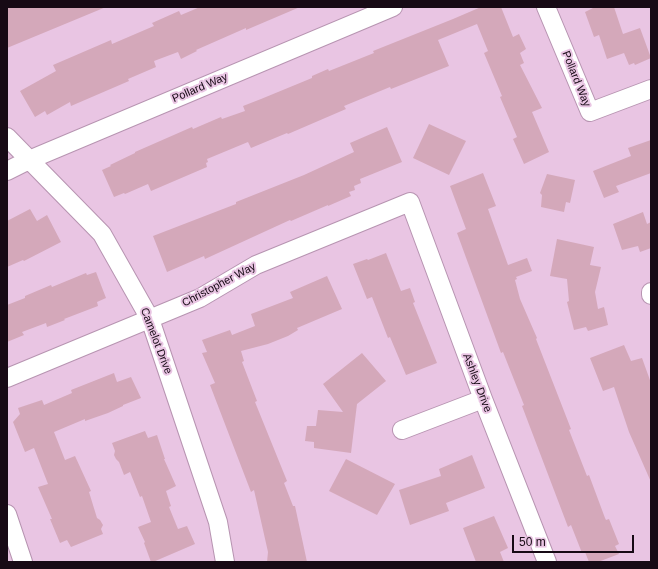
<!DOCTYPE html>
<html>
<head>
<meta charset="utf-8">
<style>
	body { margin:0 }
	#map { position:relative; width:658px; height:569px; overflow:hidden; background:#e9c5e3; font-family:Helvetica,sans-serif }
	canvas { display:block }
	.frame { position:absolute; inset:0; border:8px solid #170a15; pointer-events:none }
	.scale { position:absolute; left:512px; top:535px; width:122px; height:18px; box-sizing:border-box; border:2px solid #170a15; border-top:0; padding-left:5px; font-size:12px; line-height:14px; white-space:nowrap; color:#170a15; -webkit-text-stroke:3px #e9c5e3; paint-order:stroke }
</style>
</head>
<body>
<div id="map">
<canvas width="658" height="569"></canvas>
<div class="frame"></div>
<div class="scale">50 m</div>
</div>
<script>
const g = document.querySelector('canvas').getContext('2d');
g.lineJoin = 'round';
function fillPath(path, color) {
  g.fillStyle = color;
  g.fill(path, 'evenodd');
}
function strokePath(path, color, width, dash) {
  g.strokeStyle = color;
  g.lineWidth = width;
  g.lineCap = dash ? 'butt' : 'round';
  g.setLineDash(dash || []);
  g.stroke(path);
}
function write(font, color, halo, rows, align = 'center') {
  g.font = font + ' Helvetica,sans-serif';
  g.lineWidth = 4;
  g.setLineDash([]);
  g.textBaseline = 'middle';
  g.strokeStyle = halo;
  g.fillStyle = color;
  for (const [text, x, y, turn = 0] of rows) {
    g.save();
    g.translate(x, y);
    g.rotate((+turn || 0) * Math.PI / 180);
    g.textAlign = isNaN(turn) ? turn : align;
    if (halo) g.strokeText(text, 0, 0);
    g.fillText(text, 0, 0);
    g.restore();
  }
}
const building = new Path2D(`
	M7,7H106L7,48Z
	M200,7H300L246,30V28L196,50L197,51L181,59L178,52L154,61L156,67L128,79L129,81L71,106L70,102L47,115L45,111L35,117L20,91L56,71L53,65L111,40L112,44L154,26L152,23L179,11L181,15Z
	M481,7H501L513,37L519,34L526,49L520,53L524,63L520,65L542,108L532,112L549,152L524,164L513,139L517,137L500,97L502,96L484,53L488,51L477,24L438,40L449,66L391,89L390,87L344,106L346,109L288,134L287,133L251,148L248,142L207,159L208,162L206,163L207,167L151,191L148,184L125,194L124,193L114,197L102,170L111,166L110,165L135,153V152L192,127L193,129L221,117L222,119L245,111L243,106L261,99L312,78V76L328,69L329,71L374,53L373,51L453,19Z
	M595,7H614L623,34L640,28L651,58L635,65L634,63L629,65L624,53L607,59L599,35L594,37L585,12Z
	M429,124L466,141L449,175L413,158Z
	M387,127L402,162L360,179L361,183L354,186L355,190L349,192L351,196L328,206V205L291,221L290,220L205,259L204,256L167,272L153,236L236,204V202L304,175L354,152L350,143Z
	M651,140V173L616,186L619,192L604,198L593,171L631,156L628,148Z
	M483,173L496,206L488,209L508,265L527,258L532,271L516,277L517,279L515,280L520,299L537,338L536,339L571,429L569,430L587,476L589,475L605,518L606,520L609,519L619,544L615,546L619,554L598,562H589L585,552L582,553L571,525L568,527L522,406L524,405L503,352L501,353L457,233L466,229L450,186Z
	M547,174L575,180L570,203L566,202L564,212L541,207L542,195L540,193Z
	M30,209L37,221L47,215L61,242L24,261L23,260L7,267V221Z
	M643,212L647,224L651,222V248L640,252L638,246L622,250L613,224Z
	M557,239L594,247L590,265L601,267L595,292L598,309L604,307L608,325L588,331L586,327L574,330L567,302L569,301L567,279L550,276Z
	M386,253L401,291L410,288L415,302L413,303L437,363L406,375L390,337L388,338L372,297L367,299L353,264L367,259L368,260Z
	M96,272L106,298L97,302L98,306L64,319L65,320L47,327L46,323L22,332L24,335L7,342V305L25,298V296L51,285L52,287L86,273L87,275Z
	M327,276L342,309L297,328L298,330L288,336L268,344L241,351L244,361L242,362L257,401L255,402L287,481L284,483L293,506H295L307,562H267L268,552L254,490L251,492L210,385L215,383L202,353L207,352L202,340L230,330L232,335L255,326L251,314L293,298L290,292Z
	M624,345L631,361L642,358L651,383V482L629,432L614,387L603,391L590,358Z
	M362,353L386,381L357,404L351,453L314,448V442L305,441L307,426H316L318,410L343,412L323,384Z
	M114,373L117,382L131,377L141,398L123,405V406L108,413L85,421V419L54,432L65,460L75,456L91,491L89,492L97,518L100,520L103,525L101,529L103,534L71,547L67,540L60,543L50,519H52L38,487L48,484L34,448L25,452L13,422L20,414L18,408L42,400L44,405L72,393L71,390Z
	M145,431L148,438L157,435L165,459H164L176,486L166,491L171,506L169,507L178,529L187,526L195,544L153,562H151L144,543L145,542L138,527L151,522L142,496L140,497L130,472L124,475L119,462L116,459L114,455L115,451L112,443Z
	M472,455L485,488L446,503L449,511L410,525L399,490L441,476L439,469Z
	M346,459L395,484L377,515L329,491Z
	M494,516L508,548L500,552L504,562H476L463,528Z`);
const street = new Path2D(`
	M546,7L590,112L651,89
	M7,137L102,234L150,319L218,522L225,562
	M7,171L29,160L393,7
	M651,292V295
	M7,378L200,298L256,265L410,202L483,399L547,562
	M402,430L483,399
	M7,514L23,562`);
const streetNames = [
	["Pollard Way",576,79,68],
	["Pollard Way",200,88,-23],
	["Christopher Way",219,285,-28],
	["Camelot Drive",156,341,69],
	["Ashley Drive",477,383,69]
];
fillPath(building, '#d4a8ba');
strokePath(street, '#b794b1', 20);
strokePath(street, '#fff', 18);
write('11px', '#170a15', '#e9c5e3', streetNames);
</script>
</body>
</html>
